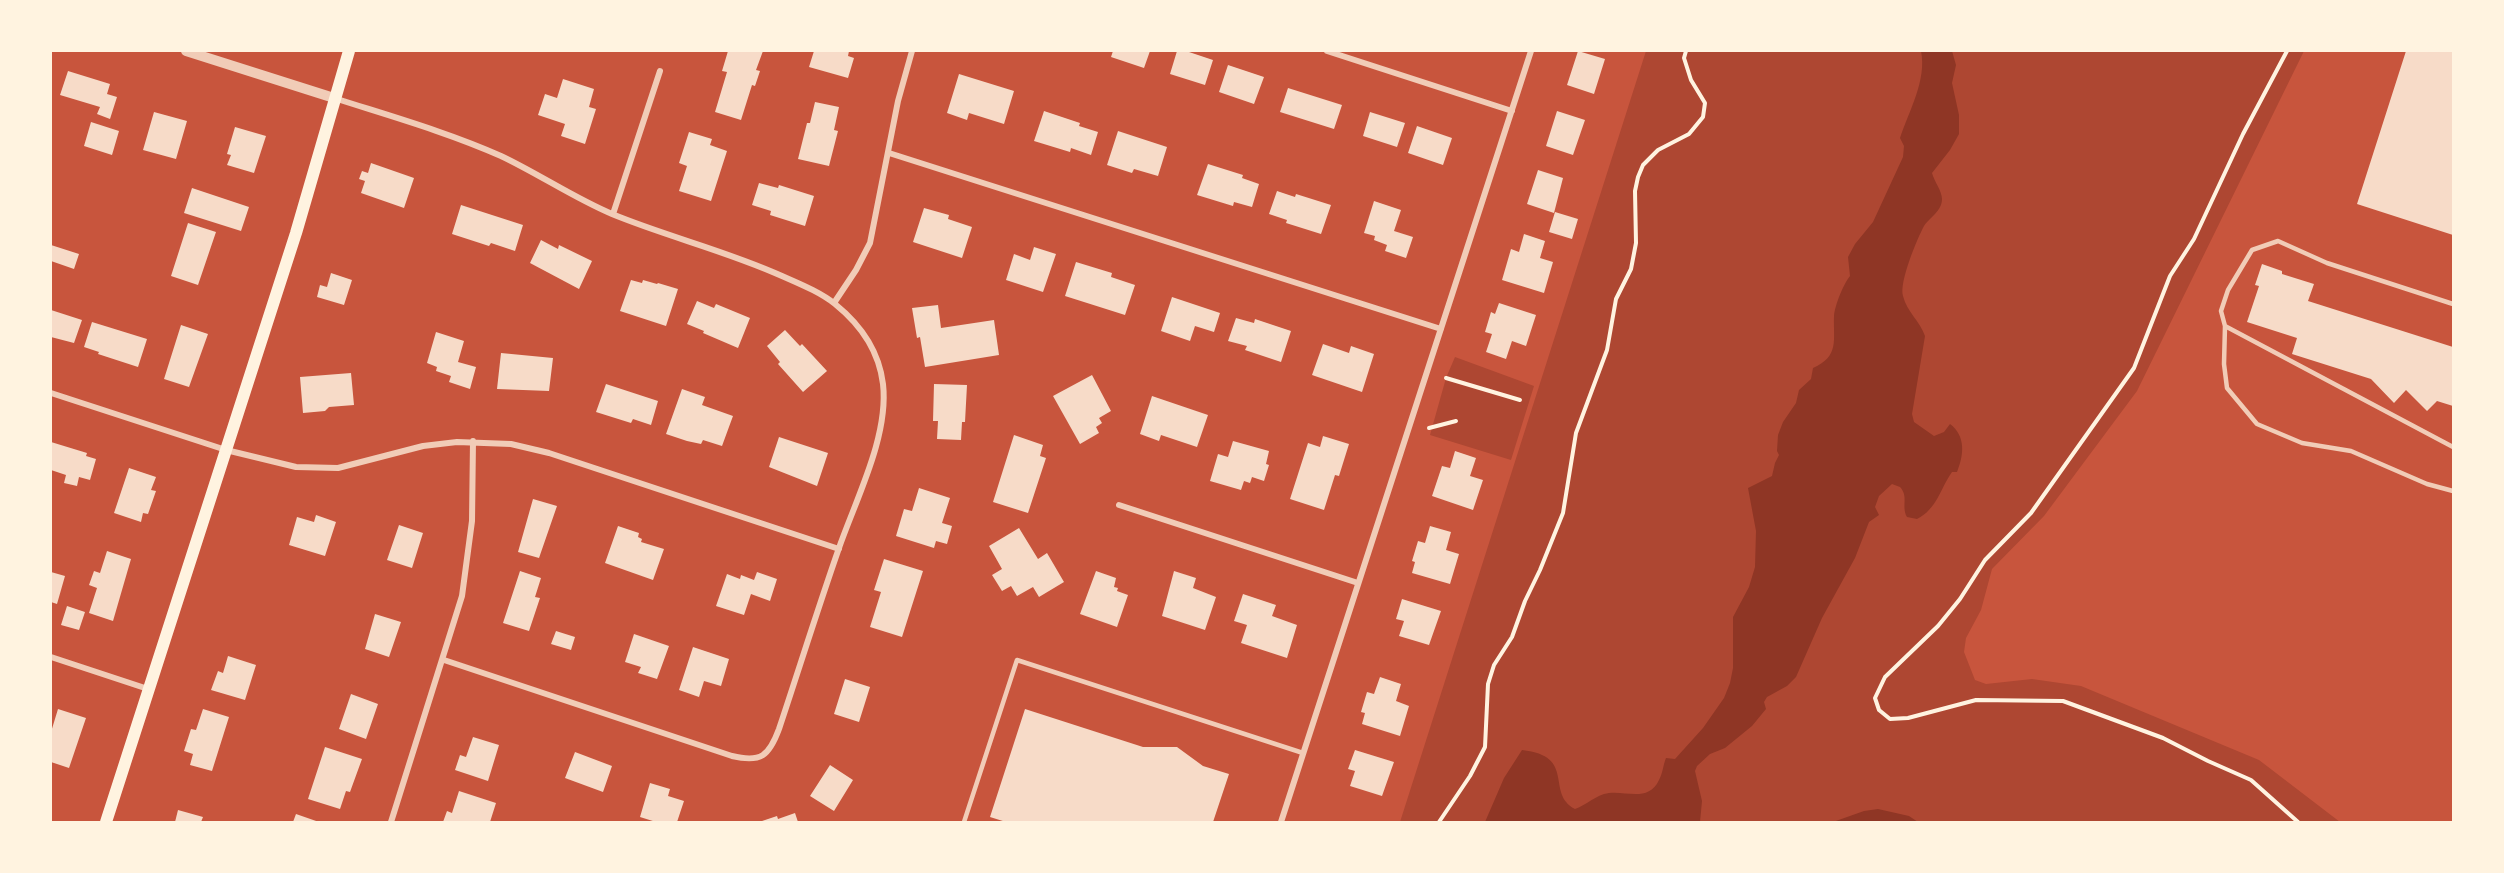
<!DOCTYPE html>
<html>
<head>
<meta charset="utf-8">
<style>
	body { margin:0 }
	#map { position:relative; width:2504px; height:873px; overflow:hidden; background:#c8553d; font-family:"Zilla Slab",serif }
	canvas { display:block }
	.frame { position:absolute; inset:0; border:52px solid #fff3e0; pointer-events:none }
</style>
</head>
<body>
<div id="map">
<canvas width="2504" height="873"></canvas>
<div class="frame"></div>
</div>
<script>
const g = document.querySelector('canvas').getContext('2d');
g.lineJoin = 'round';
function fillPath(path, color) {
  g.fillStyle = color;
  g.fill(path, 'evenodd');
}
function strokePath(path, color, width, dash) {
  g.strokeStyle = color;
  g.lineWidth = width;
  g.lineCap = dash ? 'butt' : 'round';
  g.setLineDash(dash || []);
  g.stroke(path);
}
const green = new Path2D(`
	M1646,51H2304L2137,391L2044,516L1992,569L1981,610L1966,638L1964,652L1975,680L1986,684L2032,679L2081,686L2259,760L2340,822H1400Z
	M1455,357L1534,386L1511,460L1430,435L1446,378Z`);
const water = new Path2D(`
	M1921,51H1952L1956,65L1952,83L1959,115V134L1950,150L1932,173C1934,181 1942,191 1942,199C1942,211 1930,217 1924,226C1917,239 1899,282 1903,296C1907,312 1920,321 1925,336L1912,414L1914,422L1934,436L1944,432L1950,424C1966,436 1964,455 1957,472H1952C1940,489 1937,509 1917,519L1907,517C1901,506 1909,497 1900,487L1892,484L1879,496L1875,507L1879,515L1869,522L1855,558L1822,618L1796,677L1787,686L1767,697L1764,702L1766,709L1752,726L1725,748L1710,754L1697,766L1695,771L1702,801L1700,822H1485L1504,778L1522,750C1577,756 1545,793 1575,809C1587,805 1595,795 1609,793C1627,791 1649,802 1659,780C1663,773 1663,765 1666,758L1675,759L1703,728L1724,698L1730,683L1733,668V617L1749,587L1755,567L1756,531L1748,488L1772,476L1775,463L1779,455L1777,451L1778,435L1783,422L1796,403L1799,390L1811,379L1813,368C1840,356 1833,340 1834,316C1835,305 1843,285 1850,276L1848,257L1855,244L1873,222L1903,157L1904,146L1900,138C1909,111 1927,80 1921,51Z
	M1878,809L1909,816L1918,822H1833L1864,811Z`);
const building = new Path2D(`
	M728,51H763L756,70L760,71L755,86L752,85L741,120L715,112L727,72L722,71Z
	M814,51H849L848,56L854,58L848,78L809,67Z
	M1113,51H1150L1144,68L1111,57Z
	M1177,51H1186L1213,60L1205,85L1170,74Z
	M1578,51L1605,59L1594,94L1567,85Z
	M2406,51H2453V235L2357,204Z
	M1228,65L1264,77L1254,104L1219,92Z
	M68,71L110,84L107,94L117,97L110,119L97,114L100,107L60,95Z
	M959,74L1014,91L1004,124L969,113L967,120L947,113Z
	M563,79L594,89L589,107L596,109L585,144L561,136L565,124L538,115L545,94L557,98Z
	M1288,88L1342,105L1334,129L1280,112Z
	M815,102L839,107L834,130L838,131L829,166L798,159L807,123H810Z
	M1044,111L1080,123L1079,126L1098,132L1091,155L1071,148L1070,152L1034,141Z
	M1557,111L1585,120L1573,155L1546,146Z
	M154,112L187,121L176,159L143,150Z
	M1370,112L1405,123L1397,147L1363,136Z
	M91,122L119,131L112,155L84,146Z
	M1417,126L1452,138L1443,165L1408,153Z
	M235,127L266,136L254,173L227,165L231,155L227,154Z
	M1118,131L1167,147L1158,176L1134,169L1132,173L1107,165Z
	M689,132L712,139L710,145L727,151L711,201L679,191L687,166L679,163Z
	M371,163L414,178L404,208L361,193L365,181L359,179L362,171L368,173Z
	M1208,164L1243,175L1242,178L1259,184L1252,207L1234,202L1233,206L1197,195Z
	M1538,170L1563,178L1554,213L1527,204Z
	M759,183L778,188L779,185L814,196L805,226L770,215L771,211L752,205Z
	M192,188L249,207L241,231L184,213Z
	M1277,191L1295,197L1296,194L1331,205L1321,234L1286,223L1287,220L1269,214Z
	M1374,201L1401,210L1394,231L1413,237L1406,258L1385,251L1387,245L1374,240L1375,236L1364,233Z
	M461,205L523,225L515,251L491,243L489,246L452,234Z
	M924,208L949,215L948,219L972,227L962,258L913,242Z
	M1555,212L1578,219L1572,239L1549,232Z
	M188,223L216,232L198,285L171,276Z
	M1524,234L1545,241L1540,258L1553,262L1544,293L1502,280L1511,249L1519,252Z
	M541,240L558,249L559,245L592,261L579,289L530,263Z
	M51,245L79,254L74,269L51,261Z
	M1034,247L1056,254L1043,292L1006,280L1014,254L1030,260Z
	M1076,262L1112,273L1111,277L1135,285L1125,315L1065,296Z
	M2262,264L2282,271V274L2314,284L2308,301L2453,347V406L2437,401L2427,411L2406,390L2394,403L2371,379L2292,354L2297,338L2247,322L2259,286L2255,285Z
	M331,273L352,280L344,305L317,297L320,285L327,287Z
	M631,280L642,283L643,280L657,284L658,283L678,289L666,326L620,311Z
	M1172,297L1220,313L1214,332L1195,326L1190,341L1161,331Z
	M697,301L714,308L716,304L750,318L738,348L703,333L704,331L687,324Z
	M1499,303L1536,315L1526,346L1512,341L1506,359L1486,352L1492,334L1485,332L1491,312L1495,314Z
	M938,305L941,328L994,320L999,355L925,367L920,337L917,338L912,308Z
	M51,310L82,320L74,343L51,337Z
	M1236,318L1254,323L1255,319L1291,331L1281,362L1245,350L1247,346L1228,341Z
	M92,322L147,339L138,367L98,354L99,352L84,347Z
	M181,325L208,334L189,387L164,379Z
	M785,330L800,346L802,344L827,371L803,392L778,364L780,362L767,346Z
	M436,332L464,341L458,362L476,367L470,389L449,382L451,376L436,371L437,367L427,363Z
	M1323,344L1349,353L1351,346L1374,354L1362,392L1312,375Z
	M501,353L553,358L549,391L497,389Z
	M351,373L354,405L329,407L325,411L303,413L300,377Z
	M1092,375L1111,411L1099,418L1102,423L1096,427L1099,433L1080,444L1053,396Z
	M606,384L658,401L651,425L633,419L631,423L596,412Z
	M934,384L967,385L965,422H962L961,440L937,439L938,421H933Z
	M682,389L705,397L702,405L733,416L722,446L703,440L701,444L687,441L666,434Z
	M1152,396L1208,415L1197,447L1161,435L1159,441L1140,434Z
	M1014,435L1043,445L1040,456L1046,458L1028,513L993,502Z
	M1323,436L1349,444L1339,476L1335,475L1324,510L1290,499L1308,443L1320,447Z
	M779,437L828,453L817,486L769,467Z
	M1233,441L1269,451L1266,464L1269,465L1264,481L1252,477L1250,483L1244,481L1241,490L1210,481L1218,454L1228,457Z
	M51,442L87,453L86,456L96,459L90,480L79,477L77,486L64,483L66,475L51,470Z
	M1455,451L1476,458L1470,476L1483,480L1473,510L1432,496L1442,466L1450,468Z
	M129,468L156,477L151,490L156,491L148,514L143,513L141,522L114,513Z
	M919,488L950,498L942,523L952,526L947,544L936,541L934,548L896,536L904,509L912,511Z
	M533,499L557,506L539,558L518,552Z
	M316,515L336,522L325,556L289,545L297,517L314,522Z
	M399,525L423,533L412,568L387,560Z
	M618,526L639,533L638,537L642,539L641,542L664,549L653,580L605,563Z
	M1430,526L1451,532L1446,550L1459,554L1450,584L1412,573L1415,562L1412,561L1418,541L1425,543Z
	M1019,528L1038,559L1047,553L1064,582L1039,597L1033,587L1017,596L1011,586L1002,591L992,575L1002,569L989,546Z
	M107,551L131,559L113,621L89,613L97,588L89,585L94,571L100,573Z
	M884,559L923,571L902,637L870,627L881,592L874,590Z
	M520,571L541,578L535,597L540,598L529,631L503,623Z
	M1096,571L1116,578L1114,587L1118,588L1117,591L1128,595L1117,627L1080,614Z
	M1174,571L1196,578L1193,588L1216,597L1205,630L1162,616Z
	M51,572L65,576L57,604L51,602Z
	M757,572L777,579L770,601L751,594L744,615L716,606L727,574L740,579L741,575L754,580Z
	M1243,594L1276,605L1272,616L1297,625L1287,658L1241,643L1247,625L1234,621Z
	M1402,599L1441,611L1429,645L1399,636L1404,621L1396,619Z
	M67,606L85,612L79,630L61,625Z
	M375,614L401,622L389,657L365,649Z
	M556,631L575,637L571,650L551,644Z
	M634,634L669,646L657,679L638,673L641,667L625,662Z
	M693,647L729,659L721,686L704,681L699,697L679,690Z
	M228,656L256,665L245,700L211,690L218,671L223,673Z
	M1380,677L1401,684L1396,701L1409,706L1400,736L1362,724L1365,713L1361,712L1367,692L1374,694Z
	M845,679L870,687L859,722L834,714Z
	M351,694L378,704L366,739L339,729Z
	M58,709L86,718L69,768L51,762V732Z
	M203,709L229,717L212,771L190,765L193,754L184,751L191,729L196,730Z
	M1025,709L1143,747H1177L1203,766L1229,774L1213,822H1006L990,817Z
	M473,737L499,745L488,781L455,770L460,755L466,757Z
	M325,747L362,759L350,792L346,791L340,809L308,799Z
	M1355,750L1394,762L1382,796L1350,786L1355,771L1348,769Z
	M575,752L612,766L603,792L565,778Z
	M830,765L853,780L834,811L810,796Z
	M650,783L670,789L668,796L684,801L677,822H656L640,817Z
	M459,791L496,803L490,822H443L447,811L452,813Z
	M178,810L203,817L201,822H175Z
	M795,813L798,822H759L777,816L778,819Z
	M296,814L319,822H293Z`);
const path = new Path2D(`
	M2287,51L2243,134L2194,239L2170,276L2134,368L2031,513L1985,560L1960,599L1938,626L1885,677L1875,698L1879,710L1890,719L1908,718L1976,700L2063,701L2163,738L2208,761L2251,780L2298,822
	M1446,378L1520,400
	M1429,428L1456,421
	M1439,822L1470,776L1485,747L1488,684L1494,665L1512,637L1525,601L1540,570L1563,513L1576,433L1607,350L1616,299L1631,269L1636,243L1635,191L1638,177L1643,165L1658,150L1689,134L1703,117L1705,103L1691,80L1684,58L1686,51`);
const service = new Path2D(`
	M2453,304L2327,263L2278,241L2252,250L2228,290L2221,311L2225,326L2453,447
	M2225,326L2224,364L2227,388L2257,424L2302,443L2351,451L2427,484L2453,491
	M964,822L1017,660L1303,753`);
const minor = new Path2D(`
	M1327,51L1512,111
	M334,98C390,116 447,132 501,156C539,174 574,198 612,214C668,237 727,251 782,276C800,284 820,292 835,304C861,325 879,351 883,384C889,436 856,499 839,548C818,608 799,669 779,729C769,756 761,763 732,756L444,660
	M889,153L1441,329
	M613,214L660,71
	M834,303L856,270L870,243L898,101L912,51
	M51,393L226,450L296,467L338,468L423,446L457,442L511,444L549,453L839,549
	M1119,505L1358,583
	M51,657L148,689
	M391,822L462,596L472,521L473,441
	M1281,822L1531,51`);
const tertiary = new Path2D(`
	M186,51L334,98`);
const secondary = new Path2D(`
	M106,822L296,233L349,51`);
fillPath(green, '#ae4732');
fillPath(water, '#8f3625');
fillPath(building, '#f7dbc8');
strokePath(path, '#fff3e0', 4);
strokePath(service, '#f1ccb7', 4.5);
strokePath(minor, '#f1ccb7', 6);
strokePath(tertiary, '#f1ccb7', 10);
strokePath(secondary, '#fff3e0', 12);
</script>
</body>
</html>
